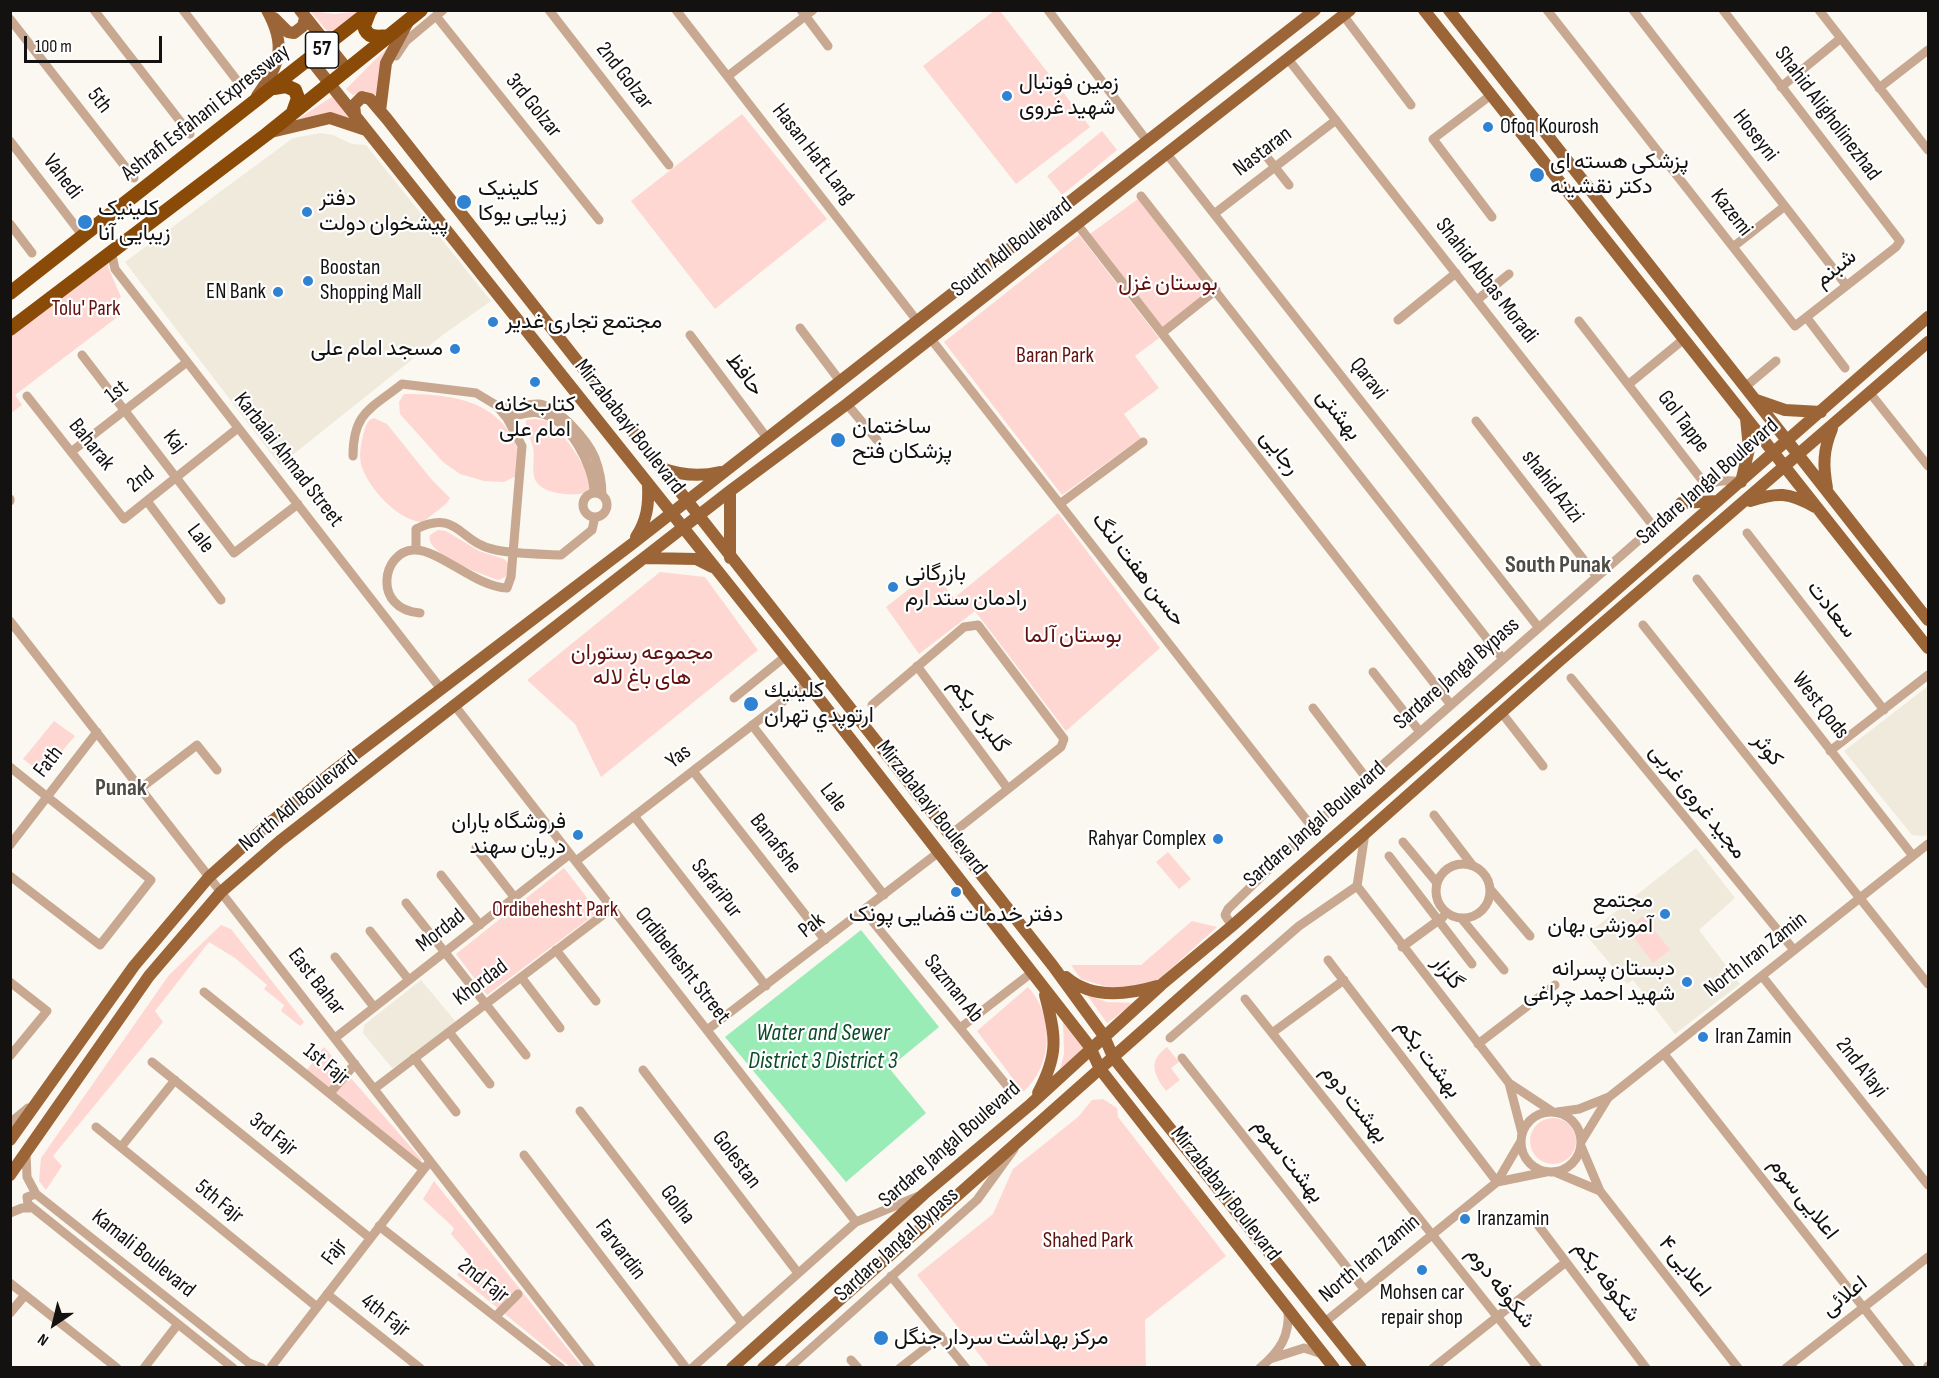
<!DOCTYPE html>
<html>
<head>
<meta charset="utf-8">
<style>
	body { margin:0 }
	#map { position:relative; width:1939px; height:1378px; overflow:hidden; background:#faf8f0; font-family:"Sofia Sans Condensed",sans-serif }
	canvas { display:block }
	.frame { position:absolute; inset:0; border:12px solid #131210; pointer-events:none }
	.north { position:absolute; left:24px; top:1294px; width:60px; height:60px; -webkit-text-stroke:4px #fff; paint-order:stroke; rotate:215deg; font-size:16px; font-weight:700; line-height:24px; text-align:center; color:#131210 }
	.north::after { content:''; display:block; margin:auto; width:21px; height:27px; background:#131210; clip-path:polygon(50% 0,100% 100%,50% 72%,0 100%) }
	.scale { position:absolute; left:24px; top:36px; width:138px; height:27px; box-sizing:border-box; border:3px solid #131210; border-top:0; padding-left:8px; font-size:18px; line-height:21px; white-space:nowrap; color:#131210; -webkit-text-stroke:4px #fff; paint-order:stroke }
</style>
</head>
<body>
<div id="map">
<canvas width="1939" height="1378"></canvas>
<div class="frame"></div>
<div class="north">N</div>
<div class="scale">100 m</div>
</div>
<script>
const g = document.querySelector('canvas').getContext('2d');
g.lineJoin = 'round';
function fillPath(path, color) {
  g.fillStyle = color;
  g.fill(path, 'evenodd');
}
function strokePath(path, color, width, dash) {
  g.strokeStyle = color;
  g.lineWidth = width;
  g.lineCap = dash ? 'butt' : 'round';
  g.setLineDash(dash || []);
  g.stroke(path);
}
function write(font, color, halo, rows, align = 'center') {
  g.font = font + ' "Sofia Sans Condensed",Vazirmatn,sans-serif';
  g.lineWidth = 4.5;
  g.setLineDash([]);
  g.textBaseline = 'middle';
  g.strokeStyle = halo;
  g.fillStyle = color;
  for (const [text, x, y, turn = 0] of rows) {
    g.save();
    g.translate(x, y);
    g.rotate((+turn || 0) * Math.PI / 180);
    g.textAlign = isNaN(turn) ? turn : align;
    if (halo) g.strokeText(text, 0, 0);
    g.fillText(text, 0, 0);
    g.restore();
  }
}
const built = new Path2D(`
	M321,133L333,135L352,144L366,145L491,301L444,334L280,465L125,262L293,138Z
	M1928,686V833L1925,836L1912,835L1844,751Z
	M1696,848L1735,898L1699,930L1740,984L1675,1034L1633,980L1627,984L1586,935Z
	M421,980L456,1022L399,1067L392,1068L363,1033L364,1025Z`);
const green = new Path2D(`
	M995,10L1000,11L1090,127L1016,184L923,66Z
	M310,11L334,14L362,11L329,33Z
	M395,40L377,96L365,91L353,95L346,89Z
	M333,96L354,120L322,114L295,121Z
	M742,114L827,219L715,309L631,201Z
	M1102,131L1117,150L1062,195L1047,176Z
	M1138,199L1211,290L1163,328L1090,234Z
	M1079,235L1159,338L1135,356L1159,388L1124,414L1141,438L1062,495L944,342Z
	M109,260L108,267L121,297L112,304L120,315L15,395L22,405L11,413V336Z
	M404,394C449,394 499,399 517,448C520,455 518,467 518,475L504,482L484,481L460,474L443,462L400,414L399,402Z
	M374,418L387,424L432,480L450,498L446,504L423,522C399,522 367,487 361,464C359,454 361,442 364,432C366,425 367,420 374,418Z
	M535,419L549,421C568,440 583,460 592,486L589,492C575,497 537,495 534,476C532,466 535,457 533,447C531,438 524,429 526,420Z
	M1058,513L1160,648L1066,731L975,611L919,654L886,607L932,571L954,598Z
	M438,530L446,531L479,551L504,559L509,564L507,576L499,580C483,575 424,554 430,535Z
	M660,572L705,577L758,650L601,777L575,724L527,680Z
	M54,721L75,736L43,774L23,759Z
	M1168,852L1191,879L1179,889L1156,862Z
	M564,868L598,912L487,995L456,954Z
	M1643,916L1670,950L1653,963L1627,929Z
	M1192,921L1217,927L1157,981L1128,988L1108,987L1081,979L1071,965H1141Z
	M221,925L231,929L304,1022L300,1026L281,1011L284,1005L264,989L267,985L235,958L209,942L155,1011L163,1022L53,1156L62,1166L46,1190L39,1181L41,1158L169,975Z
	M1028,987C1055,1016 1053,1066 1023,1092L977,1031Z
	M1087,995L1107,1002L1134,1003L1107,1023Z
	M1063,1020L1085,1046L1060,1069L1064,1054Z
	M324,1047L422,1160L419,1161L307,1070Z
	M1167,1047L1179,1062L1171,1068L1180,1080L1166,1091C1153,1074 1148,1061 1167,1047Z
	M1103,1099L1117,1108L1118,1117L1226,1256L1145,1320L1146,1367H989L917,1275L993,1214L1013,1169L1078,1117L1092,1100Z
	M1530 1141a23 23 0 1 1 46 0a23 23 0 1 1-46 0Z
	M434,1181L582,1367H570L457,1275L470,1256L451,1234L454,1228L423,1199Z`);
const water = new Path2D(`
	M861,930L939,1027L889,1068L926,1113L846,1182L725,1037Z`);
const minor = new Path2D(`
	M94,10L190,134
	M183,10L242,87
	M549,10L669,165
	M676,10L918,322
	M801,10L828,46
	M1048,10L1147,141
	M1547,10L1795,326L1896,247L1900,241L1723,10
	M1633,10L1846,285
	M1819,10L1928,150
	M1343,15L1411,105
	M436,16L599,220
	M10,19L134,178
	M396,56L406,41L443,10
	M1288,59L1654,527
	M728,76L813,10
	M1781,87L1841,38
	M1879,88L1928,50
	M1491,95L1433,139L1492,217
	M10,141L83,236
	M1263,152L1289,185
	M1167,154L1539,628
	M1141,196L1503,659
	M1214,214L1336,120
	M10,224L32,253
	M1077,224L1451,705
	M1733,247L1785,206
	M111,251L115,269L441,689
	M1477,300L1509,274
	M1807,318L1845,368
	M1398,320L1456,273
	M1579,321L1705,484
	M800,328L840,381
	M1162,333L1216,290
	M690,335L767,438
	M931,339L1312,827
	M82,355L234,553L298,504
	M1629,384L1684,339
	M1745,387L1776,361
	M1870,393L1928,466
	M27,396L124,519L238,428
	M847,404L877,440
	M498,406C514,412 524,403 539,404C559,407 588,441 595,458C600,471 602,481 602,495
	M507,418C517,416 529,411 539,413C569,418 594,466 594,493
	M1476,421L1597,577
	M71,452L187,362
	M353,456C353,412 371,409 402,384L476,393L496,405L507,418L522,446L511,577L507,588C475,587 438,548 413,550C382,552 372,609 420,613
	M583 505a12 12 0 1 1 24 0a12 12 0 1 1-24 0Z
	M10,499V501
	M147,501L221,600
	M1061,503L1143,442
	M1747,533L1884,710
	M416,549V529C458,508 460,544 496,550C516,554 541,554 561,555L592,530L595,517
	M1697,579L1913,856
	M10,621L591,1368
	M1643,625L1928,984
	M917,666L1008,789
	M1373,672L1420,732
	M1571,678L1794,950
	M734,698L786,656
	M872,705L964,627L978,625L1064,739L1061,747L950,835
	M455,706L856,1222
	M1313,708L1367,779
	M1501,712L1543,766
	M752,725L884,895
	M1830,751L1928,675
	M10,767L151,880L100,945L10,876
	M693,771L825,940
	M141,788L197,745L217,770
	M1434,815L1473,866
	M634,816L766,986
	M1403,842L1437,883
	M10,845L97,732
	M476,848L515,898
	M1389,856L1472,964
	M576,861L807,683
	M1436 891a27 27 0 1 1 54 0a27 27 0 1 1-54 0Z
	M441,875L480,925
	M1357,886L1509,1083L1553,1112
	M1490,889L1530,936
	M406,903L526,1055
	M864,911L1013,1093
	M1461,918L1504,970
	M1232,926L1225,915L1228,909L1312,827L1681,503C1701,487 1714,477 1741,482
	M370,931L409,980
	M1402,947L1443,917
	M556,950L596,1001
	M335,957L374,1007
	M1328,960L1497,1182
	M1762,976L1928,1185
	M521,977L560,1028
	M10,982L47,1011L10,1056
	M204,992L423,1169
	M1245,999L1538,1368
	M960,1028L1026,977
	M707,1030L939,852
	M449,1032L490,1084
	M1272,1033L1344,980
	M335,1038L570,854
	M1170,1038L1299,926L1357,886L1365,833
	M1478,1044L1555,985
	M1664,1054L1911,1368
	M414,1058L456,1112
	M1182,1058L1364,1289
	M152,1062L370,1238
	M643,1070L798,1273
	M1509,1083L1522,1133
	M374,1089L612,908
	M330,1093L355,1064
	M580,1111L742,1323
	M1521 1142a30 30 0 1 1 60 0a30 30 0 1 1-60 0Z
	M1557,1112L1579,1109L1609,1097L1928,844
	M10,1123L28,1108
	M96,1127L317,1307
	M1581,1142L1608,1098
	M1581,1146L1600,1191L1738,1368
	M121,1147L175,1080
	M26,1153L27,1177L36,1194L249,1363L262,1368
	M524,1155L686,1368
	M1555,1172L1600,1191
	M1497,1182L1521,1141
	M36,1194L27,1197L28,1204L233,1368
	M10,1213L22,1208H32
	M1535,1221L1646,1368
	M379,1226L561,1368
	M891,1276L966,1368
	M10,1283L117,1368
	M327,1294L420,1368
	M10,1313L25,1295
	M496,1316L518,1294
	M1325,1322L1497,1182L1546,1172
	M1270,1359L1304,1348L1322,1354
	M851,1360L858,1368
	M271,1367L427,1165
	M144,1368L178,1324
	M692,1368L856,1222L919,1196
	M789,1368L977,1200L1014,1149
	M900,1368L941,1336
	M1260,1368C1280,1351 1290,1336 1288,1310
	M1433,1368L1566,1262
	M1786,1368L1928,1257
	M1927,1368L1928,1366`);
const major = new Path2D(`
	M300,10L347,69
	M1424,10L1928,648
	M1449,10L1928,620
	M274,18L288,32L294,33L303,26L305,18
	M310,59L807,683L1090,1047L1100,1069L1334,1368
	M257,96C280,64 287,46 267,10
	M380,111L386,63L408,22
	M355,114L354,105L362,97L370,99L387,119L1053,966L1104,1036L1113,1057L1361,1368
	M271,132L330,118L366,130
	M1756,400L1785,410L1821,412
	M661,468C680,475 700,477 720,472
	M1741,482L1749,449L1746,418
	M1827,488C1823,466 1823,450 1832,429
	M1750,501C1777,492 1789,492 1815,507
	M1681,503L1718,501
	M636,537C647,520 649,505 648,485
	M646,558L696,559L712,567
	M730,558V491
	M1066,977C1091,999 1127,995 1157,986
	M1038,1093C1059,1054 1056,1036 1045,995
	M10,1140L134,966L209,877L266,826L336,769L632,544L1315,10
	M10,1175L149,976L221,892L280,841L730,491L847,404L1350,10
	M732,1368L924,1194L1031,1104L1161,985L1232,926L1928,317
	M763,1368L1558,662L1928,342`);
const highway = new Path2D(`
	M369,13L364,26C367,39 378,37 389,36
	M274,88L286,86L295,90L298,98L293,112
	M10,293L371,10
	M10,329L267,134L421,10`);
const markers = [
	[1007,96,6,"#2f83d2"],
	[1488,127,6,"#2f83d2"],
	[1537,175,8,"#2f83d2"],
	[464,202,8,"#2f83d2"],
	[307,212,6,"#2f83d2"],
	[85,222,8,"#2f83d2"],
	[308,281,6,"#2f83d2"],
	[278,292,6,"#2f83d2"],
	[493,322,6,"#2f83d2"],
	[455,349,6,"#2f83d2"],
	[535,382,6,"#2f83d2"],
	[838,440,8,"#2f83d2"],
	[893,587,6,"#2f83d2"],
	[751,704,8,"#2f83d2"],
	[578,835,6,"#2f83d2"],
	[1218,839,6,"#2f83d2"],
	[956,892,6,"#2f83d2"],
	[1665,914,6,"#2f83d2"],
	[1687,982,6,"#2f83d2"],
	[1703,1037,6,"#2f83d2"],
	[1465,1219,6,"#2f83d2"],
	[1422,1270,6,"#2f83d2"],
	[881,1338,8,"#2f83d2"]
];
const shields = [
	[322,50,33]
];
const shieldNames = [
	["57",322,50]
];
const streetNames = [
	["2nd Golzar",624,76,52],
	["5th",99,101,52],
	["3rd Golzar",533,106,51],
	["Ashrafi Esfahani Expressway",206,113,-38],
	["Shahid Aligholinezhad",1827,114,53],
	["Hoseyni",1755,136,52],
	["Nastaran",1263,152,-37],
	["Hasan Haft Lang",813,154,52],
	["Vahedi",62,177,53],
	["Kazemi",1731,213,52],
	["South Adl Boulevard",1012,248,-38],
	["شبنم",1836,269,-39],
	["Shahid Abbas Moradi",1486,281,52],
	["حافظ",744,375,53],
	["Qaravi",1368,379,52],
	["1st",117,392,-38],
	["بهشتی",1338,415,52],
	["Gol Tappe",1683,422,53],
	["Mirzababayi Boulevard",629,427,52],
	["Kaj",174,442,52],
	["Baharak",91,445,51],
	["رجایی",1279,453,52],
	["Karbalai Ahmad Street",288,460,52],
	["2nd",141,480,-39],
	["Sardare Jangal Boulevard",1708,482,-41],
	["shahid Azizi",1552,487,52],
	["Lale",200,539,53],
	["حسن هفت لنگ",1138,570,52],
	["سعادت",1831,610,52],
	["Sardare Jangal Bypass",1457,674,-41],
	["West Qods",1820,706,52],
	["گلبرگ یکم",978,716,54],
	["کوثر",1767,750,52],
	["Yas",679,757,-38],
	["Fath",49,762,-52],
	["Lale",833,798,52],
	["North Adl Boulevard",299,802,-39],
	["مجید غروی غربی",1697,802,51],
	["Mirzababayi Boulevard",931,808,52],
	["Sardare Jangal Boulevard",1315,825,-41],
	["Banafshe",775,844,52],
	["SafariPur",716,889,52],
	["Pak",812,926,-38],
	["Mordad",441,931,-38],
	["North Iran Zamin",1756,955,-38],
	["Ordibehesht Street",682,966,52],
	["گلزار",1447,973,52],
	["East Bahar",316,982,52],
	["Khordad",481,983,-37],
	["Sazman Ab",953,989,51],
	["بهشت یکم",1428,1059,53],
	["1st Fajr",326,1065,39],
	["2nd A'layi",1861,1068,52],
	["بهشت دوم",1354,1104,51],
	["3rd Fajr",273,1135,39],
	["Sardare Jangal Boulevard",950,1145,-41],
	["Golestan",736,1160,53],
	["بهشت سوم",1288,1161,52],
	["Mirzababayi Boulevard",1225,1194,52],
	["اعلایی سوم",1803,1199,52],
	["5th Fajr",219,1202,39],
	["Golha",677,1205,53],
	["Sardare Jangal Bypass",897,1245,-42],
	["Farvardin",620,1250,53],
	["Fajr",335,1252,-53],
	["Kamali Boulevard",143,1254,39],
	["North Iran Zamin",1370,1259,-40],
	["اعلایی ۴",1684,1267,52],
	["2nd Fajr",483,1281,38],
	["شکوفه یکم",1606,1282,53],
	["شکوفه دوم",1500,1288,52],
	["اعلائی",1845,1297,-38],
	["4th Fajr",385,1316,38]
];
const poiNames = [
	["زمین فوتبال",1019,83],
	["شهید غروی",1019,108],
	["Ofoq Kourosh",1500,127],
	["پزشکی هسته ای",1550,162],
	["دکتر نقشینه",1550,187],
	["کلینیک",478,189],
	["زیبایی یوکا",478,214],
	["دفتر",319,199],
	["پیشخوان دولت",319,224],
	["کلینیک",98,209],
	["زیبایی آنا",98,234],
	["Boostan",320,268],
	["Shopping Mall",320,293],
	["EN Bank",266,292,"right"],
	["مجتمع تجاری غدیر",505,322],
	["مسجد امام علی",443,349,"right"],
	["کتاب‌خانه",535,405,"center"],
	["امام علی",535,430,"center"],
	["ساختمان",852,427],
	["پزشکان فتح",852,452],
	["بازرگانی",905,574],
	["رادمان ستد ارم",905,599],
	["كلينيك",764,691],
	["ارتوپدي تهران",764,716],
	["فروشگاه یاران",566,822,"right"],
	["دریان سهند",566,847,"right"],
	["Rahyar Complex",1206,839,"right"],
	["مجتمع",1653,901,"right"],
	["آموزشی بهان",1653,926,"right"],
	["دفتر خدمات قضایی پونک",956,915,"center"],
	["دبستان پسرانه",1675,969,"right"],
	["شهید احمد چراغی",1675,994,"right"],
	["Iran Zamin",1715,1037],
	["Iranzamin",1477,1219],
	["Mohsen car",1422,1293,"center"],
	["repair shop",1422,1318,"center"],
	["مرکز بهداشت سردار جنگل",894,1338]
];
const parkNames = [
	["بوستان غزل",1168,284],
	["Tolu' Park",86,309],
	["Baran Park",1055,356],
	["بوستان آلما",1073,636],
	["مجموعه رستوران",642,653],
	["های باغ لاله",642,678],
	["Ordibehesht Park",555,910],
	["Shahed Park",1088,1241]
];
const neighbourhoodNames = [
	["South Punak",1558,566],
	["Punak",121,789]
];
const waterNames = [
	["Water and Sewer",823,1034],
	["District 3 District 3",823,1062]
];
fillPath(built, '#efeadc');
fillPath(green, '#ffd7d2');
fillPath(water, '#9aecb6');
strokePath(minor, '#c8a890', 9);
strokePath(major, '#9c6537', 12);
strokePath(highway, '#8b4b08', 14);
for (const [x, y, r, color] of markers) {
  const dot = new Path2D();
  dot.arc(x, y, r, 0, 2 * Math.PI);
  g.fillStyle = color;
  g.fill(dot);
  strokePath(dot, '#fff', 2);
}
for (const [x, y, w] of shields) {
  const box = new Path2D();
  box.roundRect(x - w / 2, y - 18, w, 36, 4.5);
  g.fillStyle = '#fff';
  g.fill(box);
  strokePath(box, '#131210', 1.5);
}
write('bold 21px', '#131210', null, shieldNames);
write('22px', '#131210', '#fff', streetNames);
write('22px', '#131210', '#fff', poiNames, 'left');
write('22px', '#611110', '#fff', parkNames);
write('bold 24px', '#4e4c47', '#fff', neighbourhoodNames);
write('italic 24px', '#0a4b29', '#fff', waterNames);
</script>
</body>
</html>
